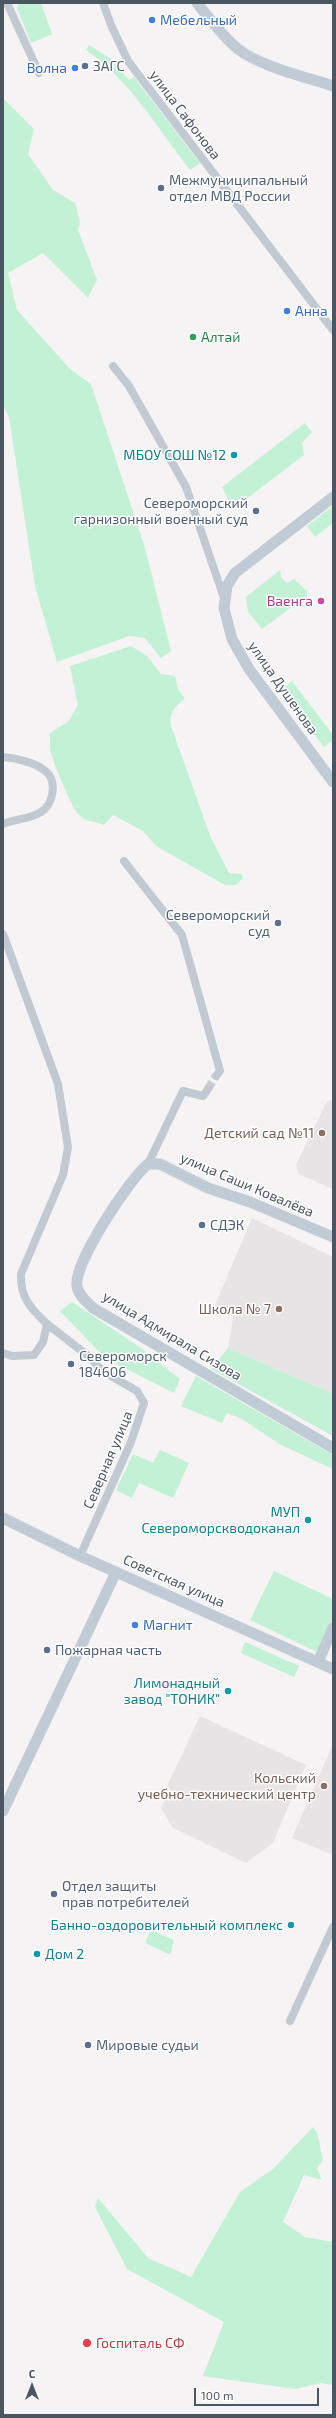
<!DOCTYPE html>
<html>
<head>
<meta charset="utf-8">
<style>
	body { margin:0 }
	#map { position:relative; width:336px; height:2418px; overflow:hidden; background:#f5f3f3; font-family:"Exo 2",sans-serif }
	canvas { display:block }
	.frame { position:absolute; inset:0; border:4px solid #4a5661; pointer-events:none }
	.north { position:absolute; left:12px; top:2366px; width:40px; height:40px; -webkit-text-stroke:3px #fff; paint-order:stroke; rotate:0deg; font-size:11px; font-weight:700; line-height:16px; text-align:center; color:#4a5661 }
	.north::after { content:''; display:block; margin:auto; width:14px; height:18px; background:#4a5661; clip-path:polygon(50% 0,100% 100%,50% 72%,0 100%) }
	.scale { position:absolute; left:194px; top:2388px; width:125px; height:18px; box-sizing:border-box; border:2px solid #4a5661; border-top:0; padding-left:5px; font-size:12px; line-height:14px; white-space:nowrap; color:#4a5661; -webkit-text-stroke:3px #fff; paint-order:stroke }
</style>
</head>
<body>
<div id="map">
<canvas width="336" height="2418"></canvas>
<div class="frame"></div>
<div class="north">С</div>
<div class="scale">100 m</div>
</div>
<script>
const g = document.querySelector('canvas').getContext('2d');
g.lineJoin = 'round';
function fillPath(path, color) {
  g.fillStyle = color;
  g.fill(path, 'evenodd');
}
function strokePath(path, color, width, dash) {
  g.strokeStyle = color;
  g.lineWidth = width;
  g.lineCap = dash ? 'butt' : 'round';
  g.setLineDash(dash || []);
  g.stroke(path);
}
function write(font, color, halo, rows, align = 'center') {
  g.font = font + ' "Exo 2",sans-serif';
  g.lineWidth = 3;
  g.setLineDash([]);
  g.textBaseline = 'middle';
  g.strokeStyle = halo;
  g.fillStyle = color;
  for (const [text, x, y, turn = 0] of rows) {
    g.save();
    g.translate(x, y);
    g.rotate((+turn || 0) * Math.PI / 180);
    g.textAlign = isNaN(turn) ? turn : align;
    if (halo) g.strokeText(text, 0, 0);
    g.fillText(text, 0, 0);
    g.restore();
  }
}
const education = new Path2D(`
	M333,1100V1189L299,1174L296,1165L327,1101Z
	M252,1218L333,1257V1394L228,1348L234,1313L215,1305Z
	M200,1716L306,1765L273,1843L246,1863L173,1828L161,1808L170,1788L167,1786Z
	M333,1744V1855L292,1838Z`);
const green = new Path2D(`
	M19,3H41L52,34L31,43L17,8Z
	M89,45L113,60L129,80L134,77L200,163L190,170C158,129 130,80 86,50Z
	M3,98L34,129L28,154L53,190L75,203L80,222L78,230L97,280L88,298L43,253L8,273L17,310L71,370L91,384L145,548L171,651L161,658L145,638L129,636L57,662L35,586L9,417L3,406Z
	M305,423L312,432L302,443L304,455L233,509L222,487Z
	M333,506V523L315,537L307,526Z
	M280,570L281,577L287,583L294,579L307,591V596L262,629L248,612L246,597Z
	M131,646L147,656L161,674L175,676L178,689L185,699C173,707 168,715 172,729L211,838L229,873L242,874L243,878L236,885H225L156,846L143,831L113,815L104,825C96,821 85,822 79,815C71,807 52,760 50,749C50,744 50,738 50,733L69,721L78,705L70,666Z
	M292,681L333,735V740L324,747L281,690Z
	M72,1302L141,1348L180,1379L174,1393L105,1358L60,1311Z
	M228,1348L333,1394V1436L211,1369Z
	M196,1376L333,1455V1469L281,1445L242,1419L227,1413L222,1423L181,1406Z
	M160,1450L189,1463L173,1498L139,1483L132,1498L116,1490L133,1454L153,1463Z
	M274,1571L333,1599V1619L317,1652L250,1620Z
	M245,1642L299,1666L294,1677L241,1653Z
	M153,1931L174,1940L171,1952L169,1954L147,1944L146,1941L150,1932Z
	M313,2127L317,2132L323,2160L317,2168L322,2180L304,2175L283,2222L305,2237L333,2242V2385L321,2383L295,2389L203,2376L224,2322L127,2269L95,2207L98,2198L148,2258L191,2277L240,2192L273,2169Z`);
const streetTunnel = new Path2D(`
	M208,1089L216,1076`);
const street = new Path2D(`
	M7,3L39,73
	M103,3L111,25L128,61L333,330
	M113,366L129,386L186,487L224,598
	M3,757C15,758 34,762 44,770C58,779 54,804 41,812C31,819 14,819 3,824
	M124,861L182,935L220,1071L216,1076
	M3,934L58,1084L68,1147L63,1175L21,1274C20,1297 31,1309 47,1324L43,1342L34,1355L12,1356L3,1353
	M148,1164L183,1091L203,1096L208,1089
	M47,1324L87,1355L104,1372L137,1391L144,1403L131,1442L80,1556
	M290,2021L333,1927`);
const secondary = new Path2D(`
	M197,3C210,19 222,36 238,49C259,66 306,77 333,86
	M333,497L235,573L227,586L224,608L232,639L249,669L333,782
	M333,1237L250,1202L208,1188L160,1164H148C130,1178 73,1264 77,1286C78,1295 87,1302 93,1308L333,1448
	M3,1518L80,1556L333,1669
	M318,1662L333,1628
	M3,1811L116,1572`);
const markers = [
	[152,20,4,"#3f7fe0"],
	[85,66,4,"#5c6f8a"],
	[75,68,4,"#3f7fe0"],
	[161,188,4,"#5c6f8a"],
	[287,311,4,"#3f7fe0"],
	[193,337,4,"#2e9e5b"],
	[234,455,4,"#0f9aa8"],
	[256,511,4,"#5c6f8a"],
	[321,601,4,"#d1479c"],
	[278,923,4,"#5c6f8a"],
	[322,1133,4,"#8d6e63"],
	[202,1225,4,"#5c6f8a"],
	[279,1309,4,"#8d6e63"],
	[71,1364,4,"#5c6f8a"],
	[308,1520,4,"#0f9aa8"],
	[135,1625,4,"#3f7fe0"],
	[47,1650,4,"#5c6f8a"],
	[228,1691,4,"#0f9aa8"],
	[324,1786,4,"#8d6e63"],
	[54,1894,4,"#5c6f8a"],
	[291,1925,4,"#0f9aa8"],
	[37,1954,4,"#0f9aa8"],
	[88,2045,4,"#5c6f8a"],
	[87,2343,5,"#e0444e"]
];
const shopNames = [
	["Мебельный",160,20],
	["Волна",67,68,"right"],
	["Анна",295,311],
	["Магнит",143,1625]
];
const serviceNames = [
	["ЗАГС",93,66],
	["Межмуниципальный",169,180],
	["отдел МВД России",169,196],
	["Североморский",248,503,"right"],
	["гарнизонный военный суд",248,519,"right"],
	["Североморский",270,915,"right"],
	["суд",270,931,"right"],
	["СДЭК",210,1225],
	["Североморск",79,1356],
	["184606",79,1372],
	["Пожарная часть",55,1650],
	["Отдел защиты",62,1886],
	["прав потребителей",62,1902],
	["Мировые судьи",96,2045]
];
const streetNames = [
	["улица Сафонова",185,115,53],
	["улица Душенова",283,688,55],
	["улица Саши Ковалёва",247,1185,23],
	["улица Адмирала Сизова",172,1336,31],
	["Северная улица",108,1460,-67],
	["Советская улица",174,1581,24]
];
const leisureNames = [
	["Алтай",201,337]
];
const cultureNames = [
	["МБОУ СОШ №12",226,455],
	["МУП",300,1512],
	["Североморскводоканал",300,1528],
	["Лимонадный",220,1683],
	["завод \"ТОНИК\"",220,1699],
	["Банно-оздоровительный комплекс",283,1925],
	["Дом 2",45,1954,"left"]
];
const hotelNames = [
	["Ваенга",313,601]
];
const educationNames = [
	["Детский сад №11",314,1133],
	["Школа № 7",271,1309],
	["Кольский",316,1778],
	["учебно-технический центр",316,1794]
];
const healthNames = [
	["Госпиталь СФ",96,2343]
];
fillPath(education, '#e6e4e5');
fillPath(green, '#c3f1d5');
strokePath(streetTunnel, '#caccce', 8, [8, 4]);
strokePath(street, '#c1cad2', 8);
strokePath(secondary, '#c1cbd6', 11);
for (const [x, y, r, color] of markers) {
  const dot = new Path2D();
  dot.arc(x, y, r, 0, 2 * Math.PI);
  g.fillStyle = color;
  g.fill(dot);
  strokePath(dot, '#fff', 1.5);
}
write('14px', '#366cbe', '#fff', shopNames, 'left');
write('14px', '#4e5e75', '#fff', serviceNames, 'left');
write('14px', '#4a5661', '#fff', streetNames);
write('14px', '#27864d', '#fff', leisureNames, 'left');
write('14px', '#0d838f', '#fff', cultureNames, 'right');
write('14px', '#b23c85', '#fff', hotelNames, 'right');
write('14px', '#785e54', '#fff', educationNames, 'right');
write('14px', '#be3a42', '#fff', healthNames, 'left');
</script>
</body>
</html>
